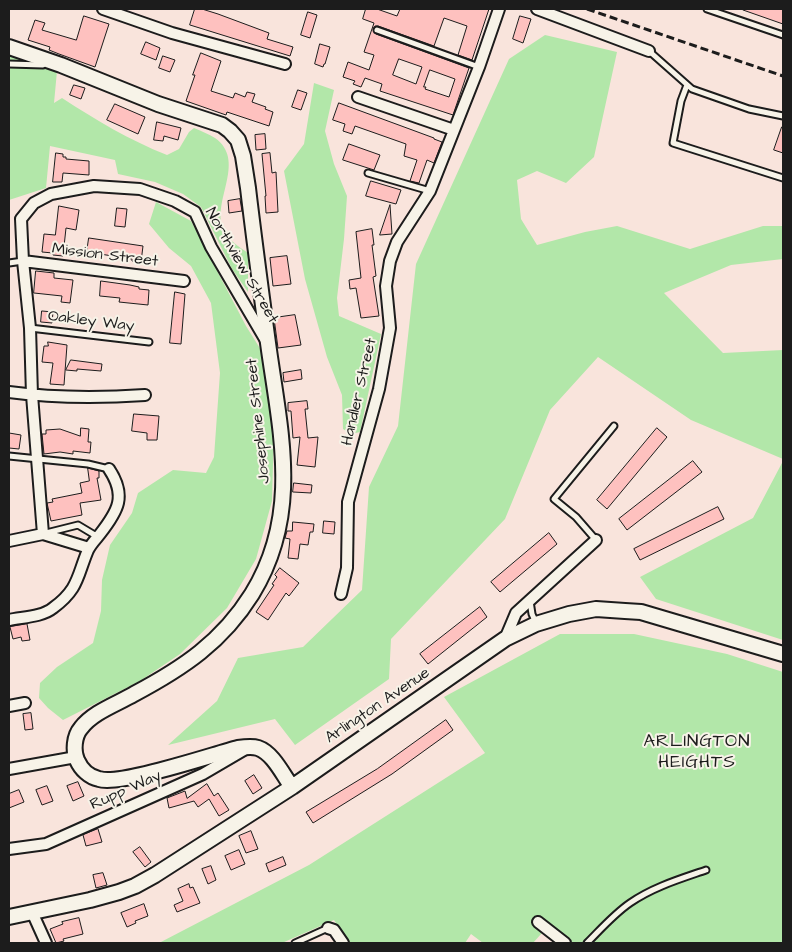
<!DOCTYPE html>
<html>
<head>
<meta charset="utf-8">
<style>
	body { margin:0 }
	#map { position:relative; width:792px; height:952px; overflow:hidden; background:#f9e4dc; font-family:"Architects Daughter",sans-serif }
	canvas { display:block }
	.frame { position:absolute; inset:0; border:10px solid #1c1c1c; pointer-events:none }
</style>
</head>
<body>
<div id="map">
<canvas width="792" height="952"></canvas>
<div class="frame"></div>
</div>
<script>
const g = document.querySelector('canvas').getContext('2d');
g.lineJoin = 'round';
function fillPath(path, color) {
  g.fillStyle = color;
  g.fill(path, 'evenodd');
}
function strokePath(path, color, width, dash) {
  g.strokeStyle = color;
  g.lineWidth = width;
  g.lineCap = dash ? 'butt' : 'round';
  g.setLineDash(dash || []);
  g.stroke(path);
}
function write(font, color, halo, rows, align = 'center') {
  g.font = font + ' "Architects Daughter",sans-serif';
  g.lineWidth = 4;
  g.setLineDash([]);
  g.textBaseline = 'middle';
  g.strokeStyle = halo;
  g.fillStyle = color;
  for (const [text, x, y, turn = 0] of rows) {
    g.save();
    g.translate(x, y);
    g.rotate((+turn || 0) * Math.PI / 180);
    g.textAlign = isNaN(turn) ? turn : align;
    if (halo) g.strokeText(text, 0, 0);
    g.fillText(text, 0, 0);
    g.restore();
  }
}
const green = new Path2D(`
	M545,35L617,52L594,157L566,183L537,171L517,180L521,219L537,245L585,232L617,226L690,249L763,226H783V259L731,265L664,293L723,353L783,350V459L691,420L598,357L550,410L505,519L391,639L389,679L295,745L275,719L168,745L217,701L238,658L303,647L362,590L369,487L398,426L416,264L509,59Z
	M9,53L57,71L54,103L62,98C96,120 129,140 167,155L179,149L189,132L194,128C201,131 209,134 215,138C246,160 214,198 222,226C225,238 239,247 248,253V292L232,269L201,207L183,194L155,182L118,174L115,160L50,146L46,188L9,200Z
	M314,83L334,90L325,131L334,164L347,196L344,239L337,298L339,316L381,334L360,432L351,434L343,429L342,395L327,357L305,279L284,171L304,144Z
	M156,202L191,221L246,326L261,350L274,428L272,501L256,559L227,608L180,654L140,681L63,720L48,708L39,698L40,683L57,667L93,643L101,611L102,580L110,545L132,513L138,493L173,470L206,473L214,457L220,373L211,303L191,266L169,248L149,224Z
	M783,461V640L656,599L640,577L753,518Z
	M560,634H634L727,654L783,672V943H572L550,924L533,943H483L471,934L465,943H348L334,920L282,943H159L309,865L485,753L444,697Z`);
const building = new Path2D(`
	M195,9H202L218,14L269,33L267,39L293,47L290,56L190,25Z
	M366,9H377L397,16L400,9H489L472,60L458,55L467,26L444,18L434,46L378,26H375L373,29L376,34L469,68L453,115L380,91L382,84L365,78L361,87L353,84L355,81L343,77L348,62L369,70L374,55L364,52L374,23L363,19ZM399,59L422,67L416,84L393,75ZM430,70L455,79L449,97L425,89L426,87H424Z
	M743,9H783V24L743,10Z
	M308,12L317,15L310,38L301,35Z
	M84,16L109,24L95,67L59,54L49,50L50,47L28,40L35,20L45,23L42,30L76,40Z
	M520,16L531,19L523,43L513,39Z
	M146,42L160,48L156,60L141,54Z
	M320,44L330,47L325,64H324L323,67L315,64Z
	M201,53L221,61L211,91L233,98L235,93L245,97L247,92L255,94L252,102L266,107L265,109L273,112L269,126L227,112L226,115L186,101L195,75H193Z
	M163,56L175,60L170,72L159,68Z
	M74,85L85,88L81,99L70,95Z
	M298,90L307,93L301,110L292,107Z
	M339,103L434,138V139L442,142L434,163L427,160L419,183L410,181L417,160L404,156L406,144L355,126L352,134L343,131L345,124L333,120Z
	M115,104L145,117L138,134L107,120Z
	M157,122L181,128L178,140L164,136L163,141L154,140Z
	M782,127H783V153L774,150Z
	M265,134L266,149L256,150L255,135Z
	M349,144L380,155L374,170L343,160Z
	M56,153L63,154V157H66V159L89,161V175L63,173L62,182H53Z
	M270,153L272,173L276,172L278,212L266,213L265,196H266L262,154Z
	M371,181L401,190L396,204L366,196Z
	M240,199L242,211L229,213L228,201Z
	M390,205L392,234L380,235Z
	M59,206L79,210L76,230L66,228L63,256L53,255V253L42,252L44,234L55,235Z
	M117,208L127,209L125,227L115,226Z
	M372,229L374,245H372L376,276L373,277L379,316L361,318L356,288L350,289L349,280L361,278L356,232Z
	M89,238L143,246L141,262L132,261V259L87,252Z
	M287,256L291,284L273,286L270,258Z
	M36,271L54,273V278L73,280L70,303L61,302L62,296L34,293Z
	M101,281L130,285L139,287V289L149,290L148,305L119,302L120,298L100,296Z
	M175,292L185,294L181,344L170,343Z
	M42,311L53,312L52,323L41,322Z
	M295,315L301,345L278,348L274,318Z
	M48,342L67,345L64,385L50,384L53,363L42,362L44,346H48Z
	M71,360L102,364L101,371L77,369V371L66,370Z
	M301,370L302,379L284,382L283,373Z
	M307,401L308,409H305L308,438L318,437L315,467L297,465L300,437L293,438L291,411H288V403Z
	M134,414L159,416L157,440H147V433L132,431Z
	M81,428L89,429L88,442H91L90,453L73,451V454L60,452L44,454L42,434H46V430L60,429L80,436Z
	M657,428L667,437L607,509L597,500Z
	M9,433L21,435L19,449L9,448Z
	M693,461L702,472L627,530L619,519Z
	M88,468L99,471V478H97L101,500L80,503L82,515L51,521L47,503L53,502L52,499L82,493L80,483L89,481Z
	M294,483L312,485L311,493L293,492Z
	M718,507L724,519L640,560L634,549Z
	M324,521L335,522L334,534L323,533Z
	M293,522L314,524L313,532H310L308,545L300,544L298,559L288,558L290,539L285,538L287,531H292Z
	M549,533L557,544L500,592L491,582Z
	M280,568L299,583L289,596L286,593L268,620L256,612L274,585L272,584L277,577L275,575Z
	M480,607L487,617L428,664L420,654Z
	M27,624L30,640L22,641L21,637L13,639L10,627Z
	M31,713L33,729L25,730L23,714Z
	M446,720L453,730L392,774L313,823L306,812L377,769Z
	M254,775L262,788L253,794L245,781Z
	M78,782L84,796L73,801L67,786Z
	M207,784L214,796L218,793L229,810L219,816L209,799L198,807L194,801L169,808L167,798L185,791L187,798Z
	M47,786L53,801L42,805L36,790Z
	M19,790L24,802L9,808V794Z
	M98,829L102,842L86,846L83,835Z
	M251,831L258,849L246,853L239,836Z
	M140,847L151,862L145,867L133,852Z
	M239,850L245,864L231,870L225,856Z
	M283,857L286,865L269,872L266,864Z
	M211,866L216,880L208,884L202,869Z
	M103,873L107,885L96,888L93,875Z
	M189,884L190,888L193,887L200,903L177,912L174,905L183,901L178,889Z
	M144,904L148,916L135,921L136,923L127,927L121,913Z
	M79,918L83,934L63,939L64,941L56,943L50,929L63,924L62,922Z`);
const lane = new Path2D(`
	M707,9L783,35
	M377,30L479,67
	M649,51L692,89L749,109L783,116
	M9,64L43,65
	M687,85L681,101L673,143L783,178
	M368,173L430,191
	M9,263L23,261
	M30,328L149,342
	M9,456L88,464L109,469
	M46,533L78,525L98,537
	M596,540L576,517L554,499L614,426
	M530,601L532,614L536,623
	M295,943L328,928
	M587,943C601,929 614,914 630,903C653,887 680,879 706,870`);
const street = new Path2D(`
	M103,9L172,33L285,64
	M537,9L649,51
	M358,97L454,130
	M23,261L184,281
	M9,392C54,398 99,398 145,395
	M9,541L43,534
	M89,548L43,534L32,395L30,328L23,261L21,219L34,203L51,194L94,186L140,189L175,201L195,212L211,247L265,339
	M341,594L347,568L348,502L379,389L390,328L386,286L390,261L397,242L430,191L479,67L499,9
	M9,620C23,617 42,617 53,608C79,589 77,576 88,550C91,544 96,539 100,534C118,511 127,496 109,469
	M505,639L516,613L596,540
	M9,706L25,703
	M9,769L76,757
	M9,849L46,844L203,774L244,750
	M32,912L46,943
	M538,922L565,943
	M328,928L334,930L343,943`);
const secondary = new Path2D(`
	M9,47L61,65L158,104L222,125L230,131L238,140L243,156L248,188C254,239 261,291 268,343C280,431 302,513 252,594C222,642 183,668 134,694C117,704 93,712 81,728C74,736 73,751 77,760C81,769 89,777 99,779C120,786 211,755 238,748C245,747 252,746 258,748C273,753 283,775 292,787
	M9,917L90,900L119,892L135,886L155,875L292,787L505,639L536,624L569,614L596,609L625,611L641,612L783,654`);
const rail = new Path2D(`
	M587,9L783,76`);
const streetNames = [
	["Mission Street",105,256,7],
	["Northview Street",241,266,60],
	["Oakley Way",91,322,7],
	["Handler Street",360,392,-77],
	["Josephine Street",259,421,-96],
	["Arlington Avenue",378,706,-34],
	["Rupp Way",126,791,-24]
];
const neighbourhoodNames = [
	["ARLINGTON",697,742],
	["HEIGHTS",697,763]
];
fillPath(green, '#b2e7a9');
fillPath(building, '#fec1bf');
strokePath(building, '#1c1c1c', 1);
strokePath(lane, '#1c1c1c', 9);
strokePath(street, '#1c1c1c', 14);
strokePath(secondary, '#1c1c1c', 18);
strokePath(lane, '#f7f3e8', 5);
strokePath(street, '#f7f3e8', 10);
strokePath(secondary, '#f7f3e8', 14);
strokePath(rail, '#1c1c1c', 3, [8, 4]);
write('16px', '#1c1c1c', '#f7f3e8', streetNames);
g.letterSpacing = '1px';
write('18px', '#1c1c1c', '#f7f3e8', neighbourhoodNames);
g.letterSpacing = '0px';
</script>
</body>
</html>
